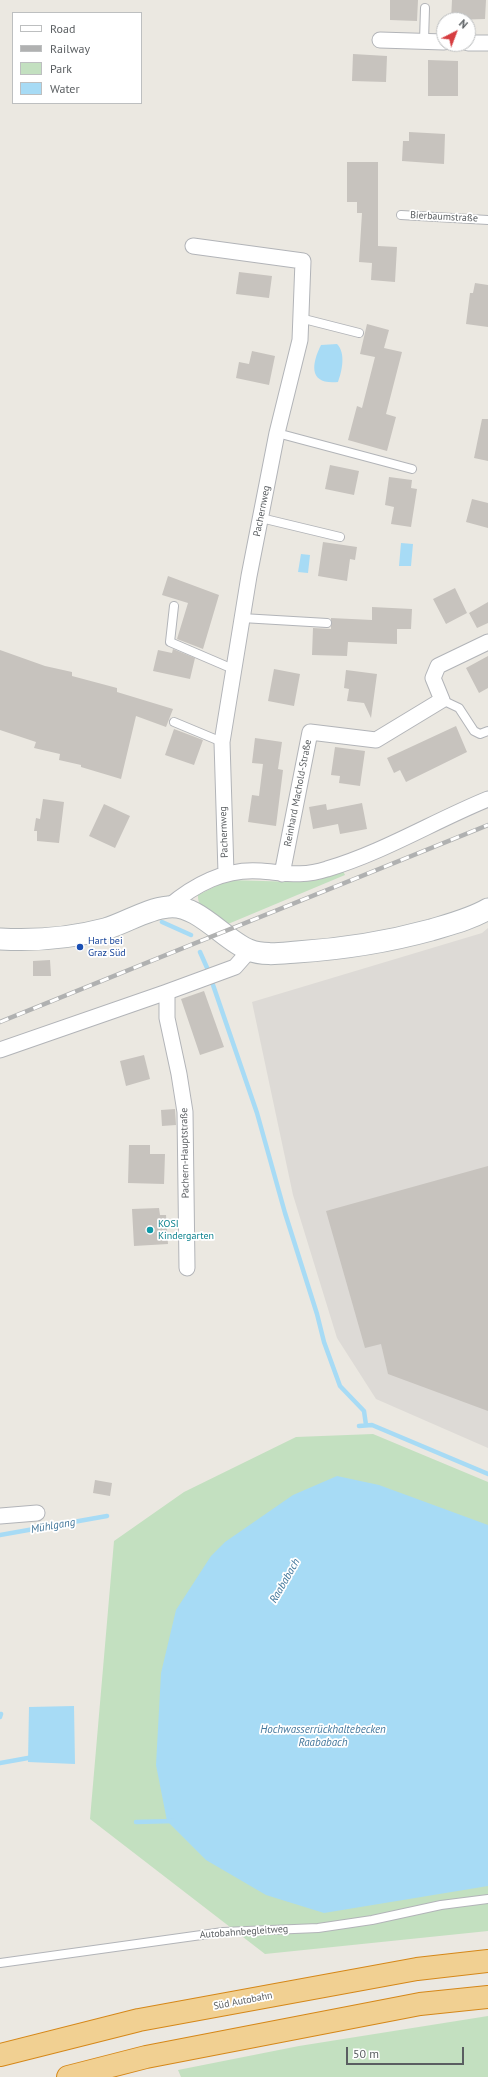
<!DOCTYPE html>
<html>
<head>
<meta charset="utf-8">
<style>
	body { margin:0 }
	#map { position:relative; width:488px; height:2077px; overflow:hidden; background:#ebe8e1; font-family:"PT Sans",sans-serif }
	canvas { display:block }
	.legend { position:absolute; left:12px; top:12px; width:130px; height:92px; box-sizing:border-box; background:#fff; border:1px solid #bdbfc0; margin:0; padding:5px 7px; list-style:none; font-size:12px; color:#5a5e61 }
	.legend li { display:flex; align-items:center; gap:8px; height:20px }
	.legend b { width:20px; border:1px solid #bdbfc0 }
	.north { position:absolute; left:436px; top:12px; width:40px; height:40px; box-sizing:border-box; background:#fff; border:1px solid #bdbfc0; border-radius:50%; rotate:42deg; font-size:11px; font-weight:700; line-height:16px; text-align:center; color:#5a5e61 }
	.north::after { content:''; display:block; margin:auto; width:14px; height:18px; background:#d63d40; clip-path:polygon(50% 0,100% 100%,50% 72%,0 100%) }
	.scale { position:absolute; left:346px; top:2047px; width:118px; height:18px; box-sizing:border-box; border:2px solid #5a5e61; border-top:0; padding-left:5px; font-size:12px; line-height:14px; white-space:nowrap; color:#5a5e61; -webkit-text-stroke:3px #fff; paint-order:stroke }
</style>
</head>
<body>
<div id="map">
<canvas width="488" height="2077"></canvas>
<ul class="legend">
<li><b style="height:5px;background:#fff"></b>Road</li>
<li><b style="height:5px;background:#b0b1b1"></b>Railway</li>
<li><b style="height:11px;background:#c3e0c0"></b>Park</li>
<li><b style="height:11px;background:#a7dbf5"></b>Water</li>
</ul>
<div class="north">N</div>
<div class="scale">50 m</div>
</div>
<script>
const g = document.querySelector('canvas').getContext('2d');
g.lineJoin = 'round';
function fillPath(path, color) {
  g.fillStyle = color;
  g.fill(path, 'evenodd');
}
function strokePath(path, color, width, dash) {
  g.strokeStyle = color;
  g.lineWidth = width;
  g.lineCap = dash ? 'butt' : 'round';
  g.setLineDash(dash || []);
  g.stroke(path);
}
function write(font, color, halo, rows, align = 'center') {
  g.font = font + ' "PT Sans",sans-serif';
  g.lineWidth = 3.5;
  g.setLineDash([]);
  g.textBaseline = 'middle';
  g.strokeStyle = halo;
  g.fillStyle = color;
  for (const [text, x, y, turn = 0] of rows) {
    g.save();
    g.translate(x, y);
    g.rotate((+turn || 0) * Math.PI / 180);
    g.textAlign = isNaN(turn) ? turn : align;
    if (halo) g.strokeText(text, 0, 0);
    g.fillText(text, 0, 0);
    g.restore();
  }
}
const industrial = new Path2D(`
	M488,928V1448L376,1399L337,1338L293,1195L252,1002L482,933Z`);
const green = new Path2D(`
	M343,871L345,875L228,924H224C213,916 197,910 198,895L228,880L298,882L318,880Z
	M373,1434L488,1482V1931L265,1954L90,1819L114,1541L184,1492L296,1437Z
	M488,2016V2077H181L178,2070L299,2046Z`);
const water = new Path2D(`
	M337,344C346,353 342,371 338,382C309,385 311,365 321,345Z
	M401,543L413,544L411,566H399Z
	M301,554L310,555L308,573L298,572Z
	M337,1476L379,1485L488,1525V1886L324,1913L266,1895L206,1860L167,1821L156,1765L161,1673L176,1610L211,1556L225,1542L293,1495Z
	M74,1706L75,1764L28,1762L29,1707Z`);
const stream = new Path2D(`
	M162,922L191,935
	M200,952L208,970
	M212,982L257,1113L285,1213L317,1314L324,1342L340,1386L364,1411L366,1425
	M359,1426L372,1425L488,1474
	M0,1535L107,1516
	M0,1717L1,1714
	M0,1763L28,1758
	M136,1822L174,1821`);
const building = new Path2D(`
	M390,0H418L417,21L390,20Z
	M452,0H486L485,19L451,20Z
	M353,54L387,56L386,82L352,81Z
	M428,60L458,61V96H428Z
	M409,132L445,134L444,164L402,161L403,141H409Z
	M347,162H378V246L397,247L395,282L371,280L372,263L359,262L362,213H357V202H347Z
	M239,272L272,276L269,298L236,294Z
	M475,283L488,285V327L466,324L470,293H473Z
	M367,324L389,330L384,348L402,352L386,414L396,417L387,451L348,440L357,406L362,408L375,357L360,354Z
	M252,351L275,356L269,385L236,378L239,362L249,364Z
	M482,419H488V461L474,458Z
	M330,465L359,471L354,495L325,489Z
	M389,477L412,480L411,488L417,489L411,527L391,524L394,507L385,505Z
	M472,499L488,503V528L466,522Z
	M323,542L357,547L355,560L350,559L347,581L318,576Z
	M168,576L219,595L203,649L177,639L188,603L162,595Z
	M455,588L467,613L446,624L433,599Z
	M488,602V623L477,628L469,613Z
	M372,607L412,609L411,629H397V644L348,642L347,656L312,655L313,628L331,629V618L372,620Z
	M173,649L195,658L190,679L153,671L158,650L172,653Z
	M0,650L45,666L72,672V676L117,688V692L173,709L166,727L136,716L121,779L81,767V765L59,760L60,754L34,748L36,742L0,730Z
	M488,656V688L479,693L466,668Z
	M274,669L300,674L294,706L268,701Z
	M346,670L377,674L371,718L364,703L347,701L349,689L344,688Z
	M456,726L467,752L406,782L400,770L394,773L387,758Z
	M174,729L203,740L194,765L165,755Z
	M255,738L282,742L278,769L283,770L276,826L248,822L252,795L259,796L263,764L252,763Z
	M335,747L365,751L360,786L339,783L340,776L331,775Z
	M43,799L64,802L59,843L37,841V831H34L36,818L40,819Z
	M362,803L367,829L340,834L338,824L313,829L309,807L326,804L327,810Z
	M104,804L130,816L115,848L89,836Z
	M50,960L51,976H33V961Z
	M204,991L224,1047L200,1055L181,999Z
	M144,1055L150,1079L126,1086L120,1061Z
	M175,1109L176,1125L162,1126L161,1110Z
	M129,1145H150V1154H165L164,1184L128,1183Z
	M488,1166V1411L388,1374L381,1344L365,1348L326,1211Z
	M159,1208L160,1215H166L168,1244L134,1246L132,1209Z
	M95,1480L112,1483L110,1496L93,1493Z`);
const service = new Path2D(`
	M424,41L425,8
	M401,215L488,220
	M300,318L359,333
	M277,433L412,469
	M261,518L340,537
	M174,606L170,642L233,669
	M242,618L327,623
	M442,700L459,708L474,731L480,734L488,731
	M174,722L222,742
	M0,1963L223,1932L318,1928L372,1920L441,1905L488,1899`);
const minor = new Path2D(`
	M380,40L444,42
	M468,43H488
	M193,246L303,261L300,340L277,433L249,576L222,742L226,873
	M282,874L310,732L376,740L442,700L433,678L438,666L488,642
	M168,907C195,884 225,868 261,871C286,873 303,877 327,869C384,852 434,821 488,799
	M0,1050L167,992
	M187,1268L185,1112L179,1074L167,1018V992L235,967L250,950
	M0,1516L37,1513`);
const secondary = new Path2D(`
	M0,939C35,941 71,938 105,929C126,923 146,909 168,907C197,903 224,940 249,950C264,956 282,953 297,952C343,949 387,942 431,930C451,924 471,919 488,909`);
const motorway = new Path2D(`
	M0,2055L139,2020L417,1969L488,1961
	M68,2077L146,2057L420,2004L488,1997`);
const rail = new Path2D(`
	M0,1022L488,825`);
const markers = [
	[80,947,4,"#1a4fb4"],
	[150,1230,4,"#0f9aa8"]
];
const streetNames = [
	["Bierbaumstraße",444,217,3],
	["Pachernweg",262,511,-79],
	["Reinhard Machold-Straße",298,793,-79],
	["Pachernweg",224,832,-92],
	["Pachern-Hauptstraße",185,1153,-91],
	["Autobahnbegleitweg",244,1932,-4],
	["Süd Autobahn",243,2001,-11]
];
const transitNames = [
	["Hart bei",88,941],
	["Graz Süd",88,953]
];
const cultureNames = [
	["KOSI",158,1224],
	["Kindergarten",158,1236]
];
const waterNames = [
	["Mühlgang",53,1526,-10],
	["Raababach",285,1581,-60],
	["Hochwasserrückhaltebecken",323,1730],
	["Raababach",323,1743]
];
fillPath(industrial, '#dddad6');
fillPath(green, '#c3e0c0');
fillPath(water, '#a7dbf5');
strokePath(stream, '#a7dbf5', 4.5);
fillPath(building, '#c7c3be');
strokePath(service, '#b2b4b8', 10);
strokePath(minor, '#b2b4b8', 17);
strokePath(secondary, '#b1b5b8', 23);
strokePath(motorway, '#d58718', 24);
strokePath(service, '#fff', 8);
strokePath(minor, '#fff', 15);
strokePath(secondary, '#fff', 21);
strokePath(motorway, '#f1d092', 22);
strokePath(rail, '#b0b1b1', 4.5);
strokePath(rail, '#fff', 3, [9]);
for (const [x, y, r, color] of markers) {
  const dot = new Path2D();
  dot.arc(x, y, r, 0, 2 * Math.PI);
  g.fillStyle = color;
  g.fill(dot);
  strokePath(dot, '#fff', 1.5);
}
write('10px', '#5a5e61', '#fff', streetNames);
write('10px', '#164399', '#fff', transitNames, 'left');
write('10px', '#0d838f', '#fff', cultureNames, 'left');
write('italic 11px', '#44789c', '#fff', waterNames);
</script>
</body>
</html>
